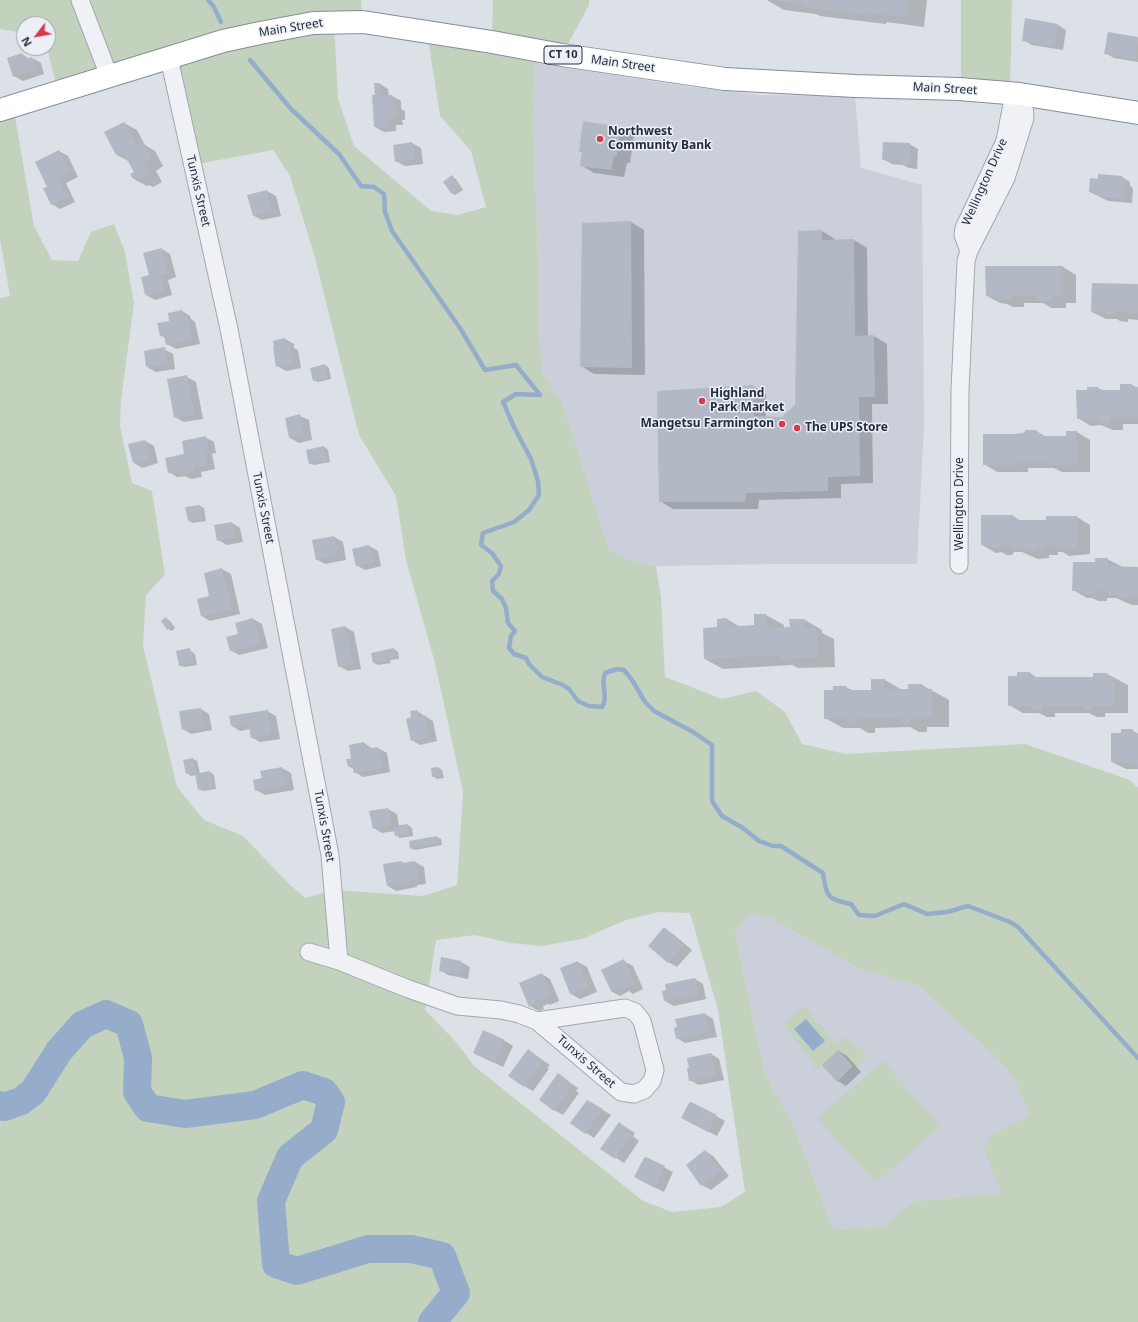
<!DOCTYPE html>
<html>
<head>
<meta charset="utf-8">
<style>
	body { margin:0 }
	#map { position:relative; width:1138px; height:1322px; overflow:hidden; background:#dce0e7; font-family:"Noto Sans",sans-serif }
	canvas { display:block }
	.north { position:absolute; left:16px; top:16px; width:40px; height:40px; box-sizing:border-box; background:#eceff5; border:1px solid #9ca2ac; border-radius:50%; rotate:239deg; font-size:11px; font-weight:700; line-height:16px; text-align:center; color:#252e3e }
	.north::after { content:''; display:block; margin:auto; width:14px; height:18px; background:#d5394c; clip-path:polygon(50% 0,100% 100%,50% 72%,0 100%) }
</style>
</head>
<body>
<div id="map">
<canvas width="1138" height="1322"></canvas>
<div class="north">N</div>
</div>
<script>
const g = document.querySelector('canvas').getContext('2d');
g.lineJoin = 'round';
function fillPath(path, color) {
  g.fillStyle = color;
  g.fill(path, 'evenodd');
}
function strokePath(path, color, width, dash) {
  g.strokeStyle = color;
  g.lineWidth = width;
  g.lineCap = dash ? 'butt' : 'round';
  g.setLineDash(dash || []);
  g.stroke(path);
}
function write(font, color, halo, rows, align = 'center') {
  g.font = font + ' "Noto Sans",sans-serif';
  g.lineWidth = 3;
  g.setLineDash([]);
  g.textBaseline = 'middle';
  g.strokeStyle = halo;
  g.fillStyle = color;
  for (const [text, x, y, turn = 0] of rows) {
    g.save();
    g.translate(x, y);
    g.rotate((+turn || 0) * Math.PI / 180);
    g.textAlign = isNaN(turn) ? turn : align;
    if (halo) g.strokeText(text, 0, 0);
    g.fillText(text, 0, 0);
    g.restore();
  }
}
const built = new Path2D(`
	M536,63L685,86L759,95L855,96L861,168L922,185L924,426L917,564H776L656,566L631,561L609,550L572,432L562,405L543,374L538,330V262L533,106Z
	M750,913L772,919L858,968L918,986L994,1055L1013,1076L1030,1115L994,1133L1002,1194L914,1201L883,1227L833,1229L794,1127L764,1071L735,932Z`);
const green = new Path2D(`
	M0,0H361L363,22L334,23L338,99L354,146L431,211L458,215L486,207L471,151L440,116L427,32L492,42L493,0H589V5L562,55L536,63L533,106L538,262V330L543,374L562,404L572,432L609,550L631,561L656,566L661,598L665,677L722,699L756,691L785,712L802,744L845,754L1025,744L1130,780L1138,788V1322H0V298L10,296L0,238V110L13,106L34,226L52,260L78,261L91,232L114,224L125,252L134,303L121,400L120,426L132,483L152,491L165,575L146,595L143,646L177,787L204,820L243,836L289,884L305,898L333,890L423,896L457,885L463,792L435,663L406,560L396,496L359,435L314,254L290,176L273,150L192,165L169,58L58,92L47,48H48V24H24V33L0,29ZM659,912L690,913L718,1010L745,1192L721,1207L672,1212L643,1201L474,1066L457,1043L425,1010L436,940L475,935L511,943L542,946L582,939L626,920ZM750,913L772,919L858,968L918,986L994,1055L1013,1076L1030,1115L994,1133L984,1149L1002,1194L914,1201L883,1227L833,1229L794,1127L764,1071L735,933Z
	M961,0H1012L1010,93L961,89Z
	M804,1006L837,1044L846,1037L858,1050L861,1048L868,1056L837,1083L822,1065L816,1070L813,1067L816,1064L783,1025Z
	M883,1061L940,1127L875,1183L818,1118Z`);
const water = new Path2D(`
	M806,1019L825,1041L813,1051L794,1029Z`);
const shadow = new Path2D(`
	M767,0H927L924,27L887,22L886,24L820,16L816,14L784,10Z
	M1058,25L1066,30L1063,50L1032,45L1023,40Z
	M1108,33L1138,38V62L1114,58L1105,53Z
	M22,54L29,59L32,58L41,63L44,74L23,81L14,76Z
	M380,84L388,89L389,97L392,96L401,101V109L405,111V120H402L403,125H396V131L384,132L375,127L376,96Z
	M124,123L137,130L145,145L155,151L163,166L156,171L162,182L153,187L149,185L147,186L134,179L131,175L136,172L130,162L117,155L105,133Z
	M621,128L634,136L630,163H627L624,177L594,173L581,165L583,153L580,151Z
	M412,143L421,148L423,164L405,166L396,161Z
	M909,144L918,149L917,169L909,168L903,165L892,164L883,159Z
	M59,151L68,156L78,177L66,183L75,202L60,209L52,204L48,187Z
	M452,177L456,179L463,190L455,195L451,193Z
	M1122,177L1130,182V186L1133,188L1132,203L1108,201L1090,192L1099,180Z
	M267,191L276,196L281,216L262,220L254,216Z
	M631,222L644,230L645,375L594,374L581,366Z
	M822,231L835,239V240H854L867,248L868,337L874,336L887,344L888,404H872L873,483L841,484V498L759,500L758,509H673L660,501L752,386L766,394V417L782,418L796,406L799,232Z
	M162,249L170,254L176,277L168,280L172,295L155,300L146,295L150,276Z
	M986,267H1063L1076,275V303H1066V308H1051L1043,303H1024V307H1013L1007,304L1000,303L987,296Z
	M1138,285V320L1128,319V322L1120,321L1117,319H1106L1092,312Z
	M182,311L190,316L191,319L195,322L200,344L176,349L167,344L165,338L160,335Z
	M285,339L294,344V348L298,350L301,368L286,371L277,366Z
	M164,349L173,354L175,369L156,372L147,367Z
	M325,365L329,368L331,379L318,382L314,380Z
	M187,377L196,382L203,419L184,422L175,417Z
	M1121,385H1132L1138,388V424H1123V430H1113L1101,425L1091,426L1078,418L1088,391L1098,388L1104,391H1121Z
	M300,416L309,420L312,440L299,443L290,438Z
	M1036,431L1047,437H1067L1077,432L1090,440V472H1062L1054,468H1028V472H997L984,464L1014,435Z
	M205,437L214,442L216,453L212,454L215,469L201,472L202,477L191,479L185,476L177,477L169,472Z
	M145,441L154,446L158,463L142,468L134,463Z
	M324,447L328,450L330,462L314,465L310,463Z
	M200,506L204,508L206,521L193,523L189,521Z
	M1013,516L1021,521H1047L1077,517L1090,525V554L1069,556L1063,552H1058V555H1049V558L1038,559L1022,552H1014L1012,555H1006L1002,552L996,553L982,545Z
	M232,523L240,528L243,542L227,545L218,540Z
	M334,537L343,542L346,560L325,564L316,559L313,541Z
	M369,546L378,551L381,566L365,570L356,565Z
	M1107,559L1121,566V568H1138V605H1132L1116,598H1107V601H1098L1092,598H1087L1073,590L1096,563Z
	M222,569L231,574L240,614L210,621L202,616Z
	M766,615L784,625V628H791L805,620L822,630V633L834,639L835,667L798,668L792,665L723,669L705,659L718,628L727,619L740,627L755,626Z
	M166,619L170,621L175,628L172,631L168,629Z
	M253,619L262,624L268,648L239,655L230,650L239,634Z
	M345,627L354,632L361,669L348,671L339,666L332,630Z
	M394,649L398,652L399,659L390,660L391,663L378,665L374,663Z
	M189,650L195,654L197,665L184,667L180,665Z
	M1030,673L1037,678H1094L1107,674L1128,685V713H1105V717H1097L1089,713H1055V717H1047L1039,713H1023L1009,705L1018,677Z
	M872,680H885L902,690H909L922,685L949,700V727H927V732H919L910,727L875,728V733H868L860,728H843L825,718L834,691L846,687L853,691H872Z
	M201,709L209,714L212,730L191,734L183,729Z
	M267,711L276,716L280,739L260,742L251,737L250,729L240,731L232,726Z
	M417,711L433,721L437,741L420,745L412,740V718L411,712Z
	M1132,730L1138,734V769H1126L1112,762L1122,734Z
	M364,743L373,749L378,748L387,753L390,772L363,777L355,772L354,769L348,766Z
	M193,759L197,761L200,774L210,772L214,775L216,789L203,791L199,789L196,775L191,776L187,773Z
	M282,768L291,773L294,790L265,795L256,790L263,779L262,772Z
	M438,768L442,770L444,778L437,779L433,776Z
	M388,809L397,814L399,827L408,825L412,828L413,836L400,838L396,835L395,831L382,833L374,828Z
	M437,837L441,839L442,845L415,850L411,848L410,842Z
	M402,862L405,864L415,862L424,867L426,884L417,885V887L396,891L388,886Z
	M665,929L673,934L692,950L677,967L668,962Z
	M624,961L633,966L643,989L633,994L629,991L620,996L611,991Z
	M461,962L470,967L468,979L448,975L440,970Z
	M578,962L587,967L597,992L580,999L571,994Z
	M542,974L550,979L559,1000V1001L550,1005L548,1004L543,1006L544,1009L539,1011L530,1006Z
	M695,979L703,984L706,999L674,1006L665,1001Z
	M705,1014L713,1019L717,1037L685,1043L677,1038Z
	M505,1041L513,1046L503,1067L483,1057Z
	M529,1051L550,1065L547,1068L549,1069L533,1091L524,1086Z
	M839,1051L847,1056L861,1072L846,1086L838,1081Z
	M711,1054L719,1059L724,1080L699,1085L690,1080Z
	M558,1075L578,1088L576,1091L579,1093L563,1115L554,1110Z
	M588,1101L611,1115L594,1138L571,1123Z
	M716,1116L725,1121L717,1136L691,1123Z
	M619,1123L635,1133L633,1136L639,1141L624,1163L616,1158Z
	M705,1151L713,1156L729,1176L711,1190L702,1185Z
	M646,1158L673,1172L664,1192L644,1182Z`);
const stream = new Path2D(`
	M208,0L214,7L221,22
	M250,60L291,109L339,154L361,186L374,187L384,194L385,212L392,231L460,328L485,370L516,365L540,395L516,394L503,402L515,429L531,459L538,481L539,495L529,510L514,522L483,533L481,545L492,553L501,566L499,574L492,581L493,591L502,599L506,608L508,623L515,631L511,636L509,648L514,654L526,658L529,664L542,677L563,685L569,689L578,701L589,706L602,707C609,697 600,684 605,673L617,669L624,670L632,680L645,702L654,711L693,732L712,745V801L722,816L743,828L759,841L773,846H781L823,873C827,898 827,899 851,904L859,915L875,916L904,904L927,914L947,912L968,906L1010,922L1018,927L1138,1058`);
const river = new Path2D(`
	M0,1105L4,1107L21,1101L33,1092L59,1051L82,1025L106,1014L129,1024L138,1058L137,1092L148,1108L185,1114L255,1105L303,1085L324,1092L331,1102L324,1130L290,1157L271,1201L276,1264L297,1271L368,1249H411L442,1256L456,1293L432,1322`);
const building = new Path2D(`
	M774,0H909L906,17L869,13V15L802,7V4Z
	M1025,18L1058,24L1054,46L1022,41Z
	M1108,32L1138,37L1136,59L1104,54Z
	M22,53L24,59L32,57L36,69L13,77L7,58Z
	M374,83H380V96L392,95L393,105H396L397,116H394V120L388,121V127H374L372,95H375Z
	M583,121L621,127L617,156H614L611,170L580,166L582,152H579Z
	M124,122L136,145L142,142L151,159L143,163L149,175L139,180L137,177L133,179L130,174L134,172L123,152L116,155L104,132Z
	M412,142L415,159L395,162L393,145Z
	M883,142L910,143L909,164H900V161L882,160Z
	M59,150L70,172L58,178L67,197L51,205L43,188L47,187L35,162Z
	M1098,174L1122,176V181L1125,182L1123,199L1099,196V193L1089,192L1090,178L1098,179Z
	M452,175L460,187L451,193L443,182Z
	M267,190L272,211L253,216L247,195Z
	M631,221L632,368L580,367L582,223Z
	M822,230V240L854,239L855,336L874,335L875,397H859L860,476L828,477V491L746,493L745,502H659L657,391L753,385L754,416L782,417L795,405L798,231Z
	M162,248L168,273L160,275L164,291L145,295L141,277L149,275L143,253Z
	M985,266H1063V296H1053V301H1037V296H1011V300H999V297L986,296Z
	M1092,283L1138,284V313L1115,312V315L1106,314L1105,312H1091Z
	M182,310L183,317L187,316L192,340L166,345L164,335L160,336L157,323L169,321L168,313Z
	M285,338L286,345L290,344L293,363L276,367L273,347H274L273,341Z
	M165,347L167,364L146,367L144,351Z
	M325,364L328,378L313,381L310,368Z
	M187,375L194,414L174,418L167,379Z
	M1120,384H1132V387H1138V417H1110V423H1099V420H1089V418L1077,419L1076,390H1087V387H1098V390H1120Z
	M300,414L304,435L289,438L285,418Z
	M1026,430H1036L1042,436H1066V431H1077V465H1047L1046,461H1015V465H983V434H1014L1023,433Z
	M206,436L208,449L204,450L206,465L193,467L194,472L181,475L180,470L168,473L165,458L184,454L182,441Z
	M145,440L150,459L133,463L128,444Z
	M324,446L327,461L309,464L306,450Z
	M200,505L203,519L188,521L185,507Z
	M981,515H1013V520H1046V516H1077V547L1055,549V545H1045V548H1036V551H1023V548H1013V545H1001L999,548H992V545H981Z
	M232,522L235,537L217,541L214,525Z
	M334,536L338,555L316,560L312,540Z
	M369,545L373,562L356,566L352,549Z
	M1095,558H1108V566L1138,567V595H1130L1129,598H1118V595H1108V591H1094V594H1084V591H1072L1073,562H1095Z
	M222,568L232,609L201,616L197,599L209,596L204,573Z
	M754,614H766L767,628L790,627L789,619H805V628H816L818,657L780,659L779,655L704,659L703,628L717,627V619L727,618V627L754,625Z
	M166,617L172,626L167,630L161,621Z
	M253,618L260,643L230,651L226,637L238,634L235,623Z
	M345,626L353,664L338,667L331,629Z
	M189,648L191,650L194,663L179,666L176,651Z
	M394,648L396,657L387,659V661L373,663L371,653Z
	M1017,672H1030V677H1093V673H1107V677H1115V706H1092V710H1083V706H1042V710H1032V706H1008V676H1017Z
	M871,679H885V689H908V684H922L923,689H932V717H910V723H900V718H858V723H849V719H824V690H833V686H846L847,690H871Z
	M201,708L204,726L182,730L179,711Z
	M268,710L271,734L251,738L248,723L231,726L229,716Z
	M417,710L419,717L425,715L429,737L411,741L406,719L411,717L410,711Z
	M1121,729H1133V733H1138V767H1135V763L1111,762V733H1121Z
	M364,742L366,749L378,747L382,768L354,773L352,766H348L346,759H351L349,745Z
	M193,758L196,772L186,774L183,760Z
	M282,767L286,785L255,791L253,780L262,778L260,771Z
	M439,767L440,776L432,777L431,768Z
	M210,771L213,787L198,790L195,774Z
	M388,808L392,825L373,829L369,811Z
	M408,824L409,834L395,836L393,826Z
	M437,836L439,843L410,849L409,841Z
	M402,861V863L415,861L418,879L409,881V883L387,886L383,864Z
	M664,927L684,945L668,963L648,946Z
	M441,957L461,961L462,963L460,975L439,971Z
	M624,959L635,984L623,989L622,986L611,991L601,970Z
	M578,961L589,987L570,994L560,968Z
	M542,973L551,994L550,996L541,1001L540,999L535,1001L536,1004L529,1007L519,983Z
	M695,978L698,994L664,1001L662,991L666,990L665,984Z
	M705,1013L708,1032L676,1039L674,1028L677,1027L675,1019Z
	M483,1030L505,1040L494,1063L473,1053Z
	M528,1049L542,1060L539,1062L541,1064L524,1087L508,1076Z
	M838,1050L853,1066L837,1082L822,1065Z
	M711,1053L716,1075L689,1081L687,1068H689L687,1058Z
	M558,1073L570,1082L568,1085L571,1087L554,1111L539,1100Z
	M587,1100L603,1109L585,1134L570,1123Z
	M691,1102L717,1115L708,1132L681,1118L689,1103Z
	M619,1122L627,1128L625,1131L631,1135L615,1159L600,1149Z
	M705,1150L721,1171L701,1186L686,1165Z
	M646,1157L665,1166L655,1188L634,1177L644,1158Z`);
const minor = new Path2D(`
	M80,0L109,76
	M169,58L229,329L330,855L339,961
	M969,251L963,235L964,228L1005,141L1012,104L1020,94
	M959,565L960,390L966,261L969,251L1006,178L1025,118L1024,105L1020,94
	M309,952L339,961L406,988L457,1006L501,1010L519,1014L537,1021L625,1008L635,1012L642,1021L655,1070L652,1081L644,1090L634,1094L621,1092L537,1021`);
const trunk = new Path2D(`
	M0,110L223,41L260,33L313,23L363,22L492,42L562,55L725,79L855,86L959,89L1020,94L1138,113`);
const markers = [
	[600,139,4,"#d5394c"],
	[702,401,4,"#d5394c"],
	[782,424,4,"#d5394c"],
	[797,428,4,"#d5394c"]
];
const shields = [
	[563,55,38]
];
const shieldNames = [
	["CT 10",563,55]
];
const streetNames = [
	["Main Street",291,28,-9],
	["Main Street",623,64,8],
	["Main Street",945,89,3],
	["Wellington Drive",985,182,-66],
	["Tunxis Street",198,191,77],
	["Wellington Drive",960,504,-90],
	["Tunxis Street",263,508,79],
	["Tunxis Street",324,826,80],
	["Tunxis Street",586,1062,41]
];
const poiNames = [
	["Northwest",608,132],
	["Community Bank",608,146],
	["Highland",710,394],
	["Park Market",710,408],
	["Mangetsu Farmington",774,424,"right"],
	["The UPS Store",805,428]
];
fillPath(built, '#cacfd9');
fillPath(green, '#c2d2bd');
fillPath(water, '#95adca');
fillPath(shadow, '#0003');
strokePath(stream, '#95adca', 4.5);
strokePath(river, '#95adca', 28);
fillPath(building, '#b3b9c4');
strokePath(minor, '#a1a7b1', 19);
strokePath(trunk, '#838d9f', 24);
strokePath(minor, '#eff1f5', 17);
strokePath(trunk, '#fff', 22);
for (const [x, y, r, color] of markers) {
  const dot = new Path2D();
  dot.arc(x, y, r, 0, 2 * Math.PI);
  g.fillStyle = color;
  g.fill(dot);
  strokePath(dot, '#eceff5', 1.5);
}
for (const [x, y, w] of shields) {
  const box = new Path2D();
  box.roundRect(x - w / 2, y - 9, w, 18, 3);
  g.fillStyle = '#eceff5';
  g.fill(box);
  strokePath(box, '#252e3e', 1);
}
write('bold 11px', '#252e3e', null, shieldNames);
write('12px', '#252e3e', '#eceff5', streetNames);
write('bold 12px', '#252e3e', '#eceff5', poiNames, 'left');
</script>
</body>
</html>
